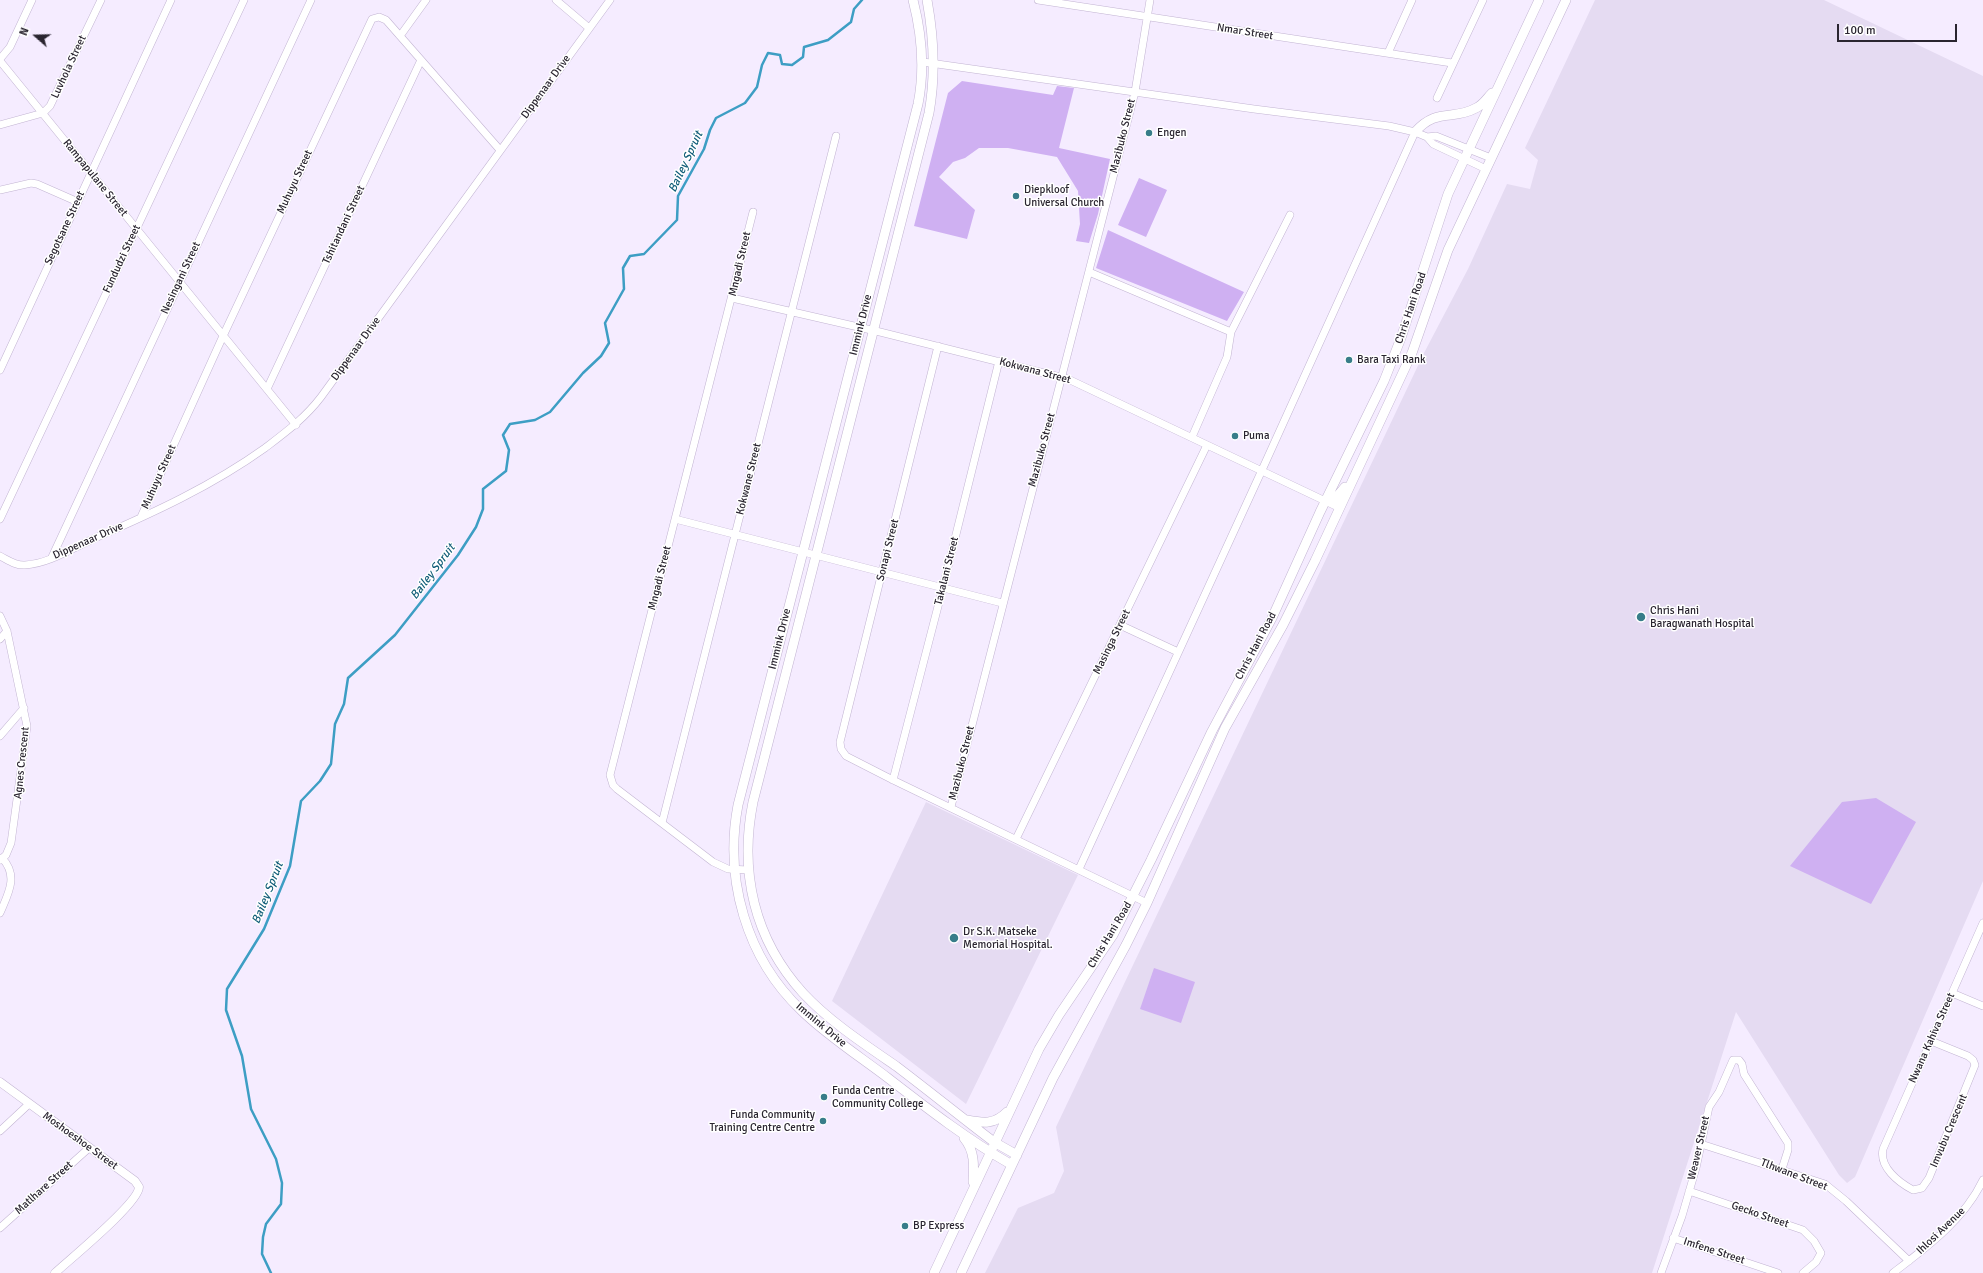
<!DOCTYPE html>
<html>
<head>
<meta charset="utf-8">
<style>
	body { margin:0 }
	#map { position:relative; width:1983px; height:1273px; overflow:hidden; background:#f5ecff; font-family:Signika,sans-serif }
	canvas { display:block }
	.north { position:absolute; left:16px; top:16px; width:40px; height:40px; -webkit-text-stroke:3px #fff; paint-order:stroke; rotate:290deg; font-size:11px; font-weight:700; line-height:16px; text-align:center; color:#2a2530 }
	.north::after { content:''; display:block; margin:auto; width:14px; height:18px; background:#2a2530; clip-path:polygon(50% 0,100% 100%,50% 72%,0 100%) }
	.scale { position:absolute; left:1837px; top:24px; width:120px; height:18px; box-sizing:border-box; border:2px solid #2a2530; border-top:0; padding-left:5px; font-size:12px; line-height:14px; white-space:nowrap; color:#2a2530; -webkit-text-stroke:3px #fff; paint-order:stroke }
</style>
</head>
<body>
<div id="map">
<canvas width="1983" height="1273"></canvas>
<div class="north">N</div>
<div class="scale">100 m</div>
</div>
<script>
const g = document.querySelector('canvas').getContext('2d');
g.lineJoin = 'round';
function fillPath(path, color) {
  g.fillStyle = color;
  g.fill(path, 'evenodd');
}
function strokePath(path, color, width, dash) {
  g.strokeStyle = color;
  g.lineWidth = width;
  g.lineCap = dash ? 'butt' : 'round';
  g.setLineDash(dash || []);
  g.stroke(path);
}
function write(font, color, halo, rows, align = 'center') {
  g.font = font + ' Signika,sans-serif';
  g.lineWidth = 3;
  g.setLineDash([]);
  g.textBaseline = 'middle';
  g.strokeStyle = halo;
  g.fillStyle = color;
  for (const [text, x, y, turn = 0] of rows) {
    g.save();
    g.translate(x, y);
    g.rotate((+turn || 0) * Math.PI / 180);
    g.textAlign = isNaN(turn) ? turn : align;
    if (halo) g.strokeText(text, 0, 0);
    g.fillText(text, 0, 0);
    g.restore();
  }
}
const built = new Path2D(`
	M1595,0H1824L1983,76V881L1855,1177L1847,1183L1839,1175L1736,1012L1652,1273H985L1018,1208L1054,1193L1064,1171L1056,1127L1424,353L1468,269L1507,184L1530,189L1538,160L1525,148Z
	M926,802L1078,875L966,1104L832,1001Z`);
const green = new Path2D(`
	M962,81L1053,95L1057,86L1074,88L1059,148L1110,159L1098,214L1089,243L1076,241L1080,224L1078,191L1057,157L1008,148H979L965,158L953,162L939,177L975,210L967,239L914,226L948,93Z
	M1139,178L1167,190L1146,237L1118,225Z
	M1108,230L1244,292L1227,321L1096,268Z
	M1876,798L1916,822L1871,904L1790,866L1842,802Z
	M1154,968L1195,982L1181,1023L1140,1009Z`);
const stream = new Path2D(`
	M271,1273L262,1254L263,1237L266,1224L281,1204L282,1183L276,1159L251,1109L242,1056L226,1010L227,989L264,929L290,866L301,801L320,781L331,764L335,724L344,704L348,678L395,635L458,555L476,527L483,509V489L506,471L509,450L503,435L510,424L535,420L550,412L583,373L601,356L609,343L605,323L624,289L623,268L630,256L644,254L677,220L678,196L704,149L710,130L716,118L745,103L757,87L762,65L768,53L780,55L782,64L792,65L803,57L804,47L828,40L851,22L854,9L862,0`);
const minor = new Path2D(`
	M556,0L589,28
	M1038,0L1452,63
	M400,36L426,0
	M1388,53L1412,0
	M0,59L10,47L32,0
	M0,61L296,425
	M923,62L1254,109L1389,126L1415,132L1427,137L1433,144L1486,169
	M1437,98L1483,0
	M0,125L43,113L50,106L101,0
	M1427,137L1436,136L1491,158
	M0,190L31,183L37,184L78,202
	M1089,272L1231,332
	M732,298L880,332L1068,379L1340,508
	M938,346L840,742L841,749L846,756L893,780L1147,903
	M0,370L171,0
	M267,389L421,60
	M1192,437L1227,357L1231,332L1290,215
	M141,517L223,336L372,19L379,17L386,20L500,150
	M0,519L244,0
	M675,519L1002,603
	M0,556C8,560 16,566 25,565C48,564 73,548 93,539C153,513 212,486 265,448C286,432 305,418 321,397L610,0
	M52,557L311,0
	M0,616L7,631L27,726L11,843L6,855L0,860
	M1120,625L1178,652
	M0,639L7,631
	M0,736L24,708
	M893,780L943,587L999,361
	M951,807L1135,92L1150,0
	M662,823L836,136
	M1016,839L1207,445
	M1079,869L1262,470L1415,132
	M748,870L728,869L713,862L617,789L613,785L610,775L753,212
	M0,913C8,894 19,876 2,858
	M1952,993L1983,1006
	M1931,1041L1968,1056L1973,1060L1975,1065L1929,1178L1922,1188L1913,1190C1898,1182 1879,1167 1883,1149L1983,923
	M0,1131L29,1104
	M1701,1144L1825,1184L1846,1201L1909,1261
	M1689,1191L1803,1230L1814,1241L1821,1253L1816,1262L1803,1273
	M0,1228L89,1148
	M1673,1238L1778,1273
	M1661,1273L1682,1216L1696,1168L1709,1107L1719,1092L1733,1060H1739L1742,1064L1744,1074L1788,1143V1150L1782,1169
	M1893,1273C1927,1247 1964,1220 1983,1180`);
const tertiary = new Path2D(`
	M0,1082L135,1181L139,1187C139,1203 70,1259 55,1273`);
const secondary = new Path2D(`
	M913,0C922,35 925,69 918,104L738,805C724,879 746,958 802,1011C828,1036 859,1056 888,1078C928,1109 968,1140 1012,1165
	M927,0C934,38 936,74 929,113L753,802C739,872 754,939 803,993C829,1021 864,1044 896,1066C929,1091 961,1117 994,1142L1017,1155
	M1415,132C1437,107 1453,121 1476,108C1483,105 1487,98 1492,93
	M1325,501L1334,500L1345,487
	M967,1120C983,1123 994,1125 1007,1112
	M964,1138C975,1151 974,1166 973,1182
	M934,1273L1039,1049L1059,1015L1113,935L1151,860L1212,731L1272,618L1320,512L1384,381L1401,338L1448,194L1539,0
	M961,1273L1053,1078L1126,945L1147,903L1225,728L1283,625L1315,561L1412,353L1448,250L1566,0`);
const markers = [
	[1149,133,4,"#377d89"],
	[1016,196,4,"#377d89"],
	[1349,360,4,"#377d89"],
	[1235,436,4,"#377d89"],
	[1641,617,5,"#377d89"],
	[954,938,5,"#377d89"],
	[824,1097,4,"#377d89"],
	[823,1121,4,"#377d89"],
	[905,1226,4,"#377d89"]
];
const streetNames = [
	["Nmar Street",1245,32,9],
	["Luvhola Street",69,67,-65],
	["Dippenaar Drive",546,87,-54],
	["Mazibuko Street",1123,136,-76],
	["Rampapulane Street",95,178,51],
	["Muhuyu Street",295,182,-65],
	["Tshitandani Street",344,225,-65],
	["Segotsane Street",65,228,-65],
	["Fundudzi Street",122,259,-65],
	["Mngadi Street",740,264,-77],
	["Nesingani Street",181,278,-65],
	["Chris Hani Road",1411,308,-71],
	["Immink Drive",861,325,-76],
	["Dippenaar Drive",356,349,-54],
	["Kokwana Street",1035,371,15],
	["Mazibuko Street",1042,450,-75],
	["Muhuyu Street",159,477,-66],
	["Kokwane Street",749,479,-76],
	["Dippenaar Drive",88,541,-24],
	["Sonapi Street",888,550,-76],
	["Takalani Street",947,571,-76],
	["Mngadi Street",660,578,-76],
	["Immink Drive",780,639,-76],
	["Masinga Street",1112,642,-64],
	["Chris Hani Road",1256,646,-62],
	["Agnes Crescent",22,763,-84],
	["Mazibuko Street",962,763,-76],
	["Chris Hani Road",1110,935,-59],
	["Immink Drive",821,1025,40],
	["Nwana Kahiva Street",1932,1038,-66],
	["Imvubu Crescent",1949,1131,-67],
	["Moshoeshoe Street",80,1141,36],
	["Weaver Street",1699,1148,-77],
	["Tlhwane Street",1794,1175,21],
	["Matlhare Street",44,1188,-42],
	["Gecko Street",1760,1215,19],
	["Ihlosi Avenue",1941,1231,-44],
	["Imfene Street",1714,1251,18]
];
const poiNames = [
	["Engen",1157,133],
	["Diepkloof",1024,190],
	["Universal Church",1024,203],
	["Bara Taxi Rank",1357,360],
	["Puma",1243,436],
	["Chris Hani",1650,611],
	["Baragwanath Hospital",1650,624],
	["Dr S.K. Matseke",963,932],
	["Memorial Hospital.",963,945],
	["Funda Centre",832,1091],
	["Community College",832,1104],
	["Funda Community",815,1115,"right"],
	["Training Centre Centre",815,1128,"right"],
	["BP Express",913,1226]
];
const waterNames = [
	["Bailey Spruit",686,162,-65],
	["Bailey Spruit",433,572,-53],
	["Bailey Spruit",268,893,-68]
];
fillPath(built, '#e5dbf2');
fillPath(green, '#cfb0f2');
strokePath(stream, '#3d9ec4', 2.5);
strokePath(minor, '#c2b4d2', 8);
strokePath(tertiary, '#c2b4d2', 9);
strokePath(secondary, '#c2b4d2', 10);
strokePath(minor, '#fff', 7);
strokePath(tertiary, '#fff', 8);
strokePath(secondary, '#fff', 9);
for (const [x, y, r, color] of markers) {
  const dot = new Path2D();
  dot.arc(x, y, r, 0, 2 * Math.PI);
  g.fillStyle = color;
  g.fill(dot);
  strokePath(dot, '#fff', 1.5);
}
write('11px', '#2a2530', '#fff', streetNames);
write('11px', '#2a2530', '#fff', poiNames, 'left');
write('italic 12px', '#115d78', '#fff', waterNames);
</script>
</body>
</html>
